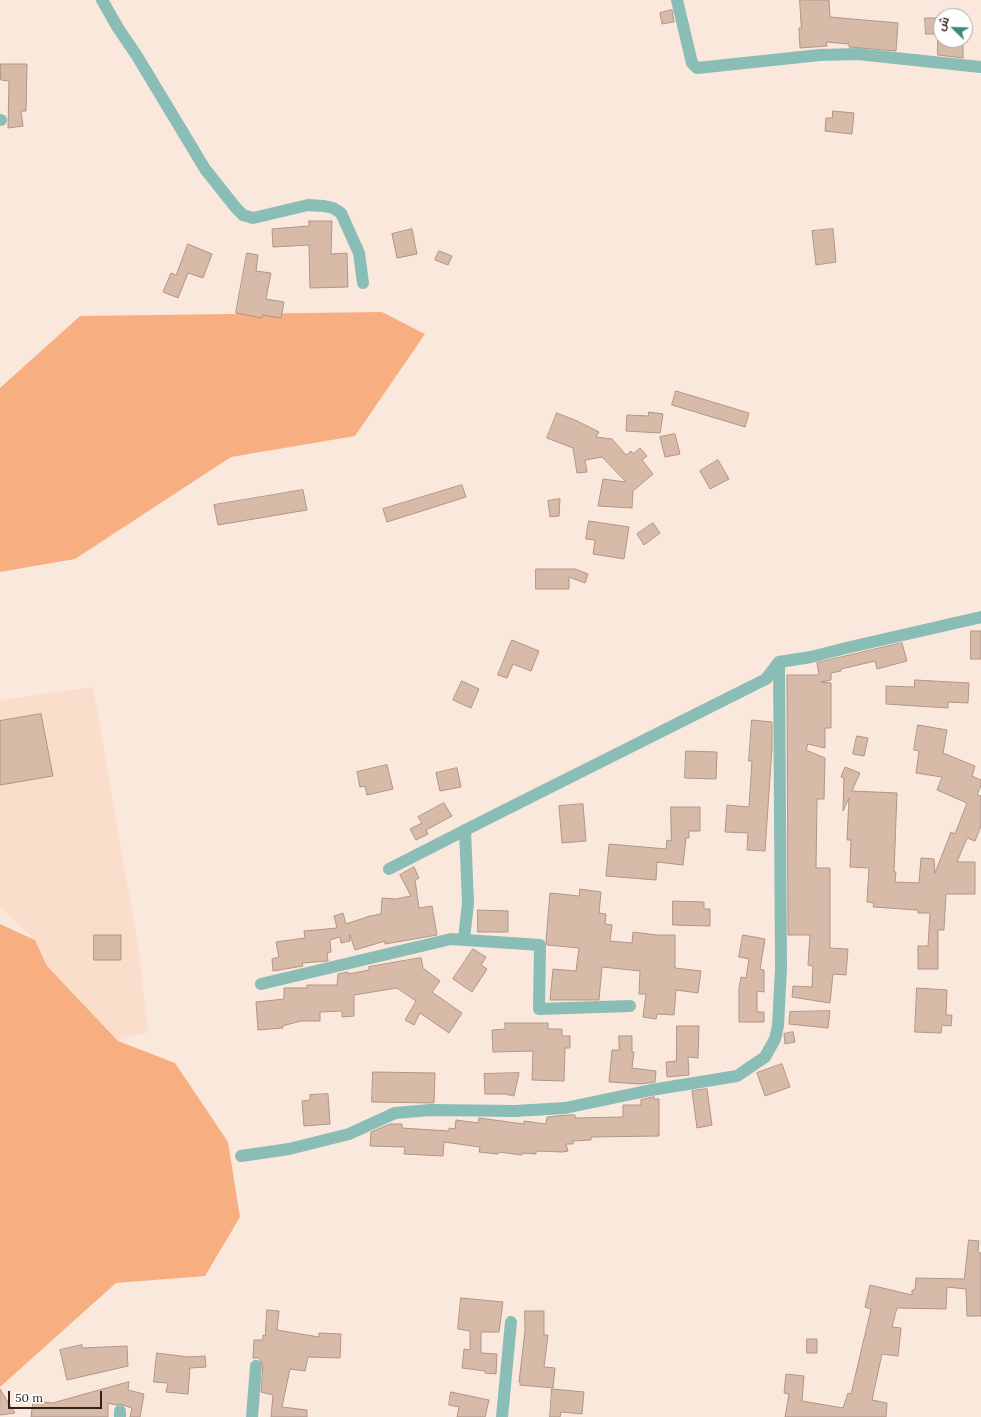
<!DOCTYPE html>
<html>
<head>
<meta charset="utf-8">
<style>
	body { margin:0 }
	#map { position:relative; width:981px; height:1417px; overflow:hidden; background:#fbe8dd; font-family:Lora,Cairo,serif }
	canvas { display:block }
	.north { position:absolute; left:933px; top:8px; width:40px; height:40px; box-sizing:border-box; background:#fff; border:1px solid #aba7a4; border-radius:50%; rotate:293deg; font-size:11px; font-weight:700; line-height:16px; text-align:center; color:#2e231c }
	.north::after { content:''; display:block; margin:auto; width:14px; height:18px; background:#41877f; clip-path:polygon(50% 0,100% 100%,50% 72%,0 100%) }
	.scale { position:absolute; left:8px; top:1391px; width:94px; height:18px; box-sizing:border-box; border:2px solid #2e231c; border-top:0; padding-left:5px; font-size:12px; line-height:14px; white-space:nowrap; color:#2e231c; -webkit-text-stroke:3px #fff; paint-order:stroke }
</style>
</head>
<body>
<div id="map">
<canvas width="981" height="1417"></canvas>
<div class="north">ش</div>
<div class="scale">50 m</div>
</div>
<script>
const g = document.querySelector('canvas').getContext('2d');
g.lineJoin = 'round';
function fillPath(path, color) {
  g.fillStyle = color;
  g.fill(path, 'evenodd');
}
function strokePath(path, color, width, dash) {
  g.strokeStyle = color;
  g.lineWidth = width;
  g.lineCap = dash ? 'butt' : 'round';
  g.setLineDash(dash || []);
  g.stroke(path);
}
const built = new Path2D(`
	M93,687L139,951L148,1032L118,1041L47,966L35,940L0,907V700Z`);
const green = new Path2D(`
	M382,312L425,334L355,436L231,457L75,559L0,572V388L80,316Z
	M0,924L35,940L47,966L118,1041L175,1063L228,1142L240,1217L205,1276L116,1283L0,1387Z`);
const building = new Path2D(`
	M800,0H829L830,17L898,23L896,51L849,47V44L826,42L827,46L800,48L799,28H801Z
	M672,10L674,22L662,24L660,13Z
	M925,18H938V34H926Z
	M938,40H963V58L938,55Z
	M1,64H27L26,111H21L23,126L8,128L9,81L1,80Z
	M833,111L854,113L852,134L825,131L826,118H832Z
	M309,221H332L331,254L347,253L348,287L310,288L309,245L273,247L272,229L309,226Z
	M412,229L417,254L397,258L392,234Z
	M833,229L836,262L816,265L812,231Z
	M188,244L212,254L203,278L188,273L178,298L163,292L171,273L176,275Z
	M439,251L452,256L448,265L435,260Z
	M247,253L258,255L256,271L271,273L266,299L284,302L281,318L262,315V318L236,313Z
	M676,391L749,413L745,427L672,405Z
	M649,412L663,414L660,433L626,431L627,415L648,416Z
	M557,413L577,421L599,432L596,437L612,439L626,455L631,451L633,454L640,448L647,456L642,460L653,474L633,491L632,508L598,506L603,479L626,482L602,457L585,460L587,472L577,473L573,448L547,438Z
	M675,434L680,454L665,457L660,437Z
	M718,460L729,479L710,489L700,471Z
	M462,485L466,497L387,522L383,509Z
	M303,490L307,510L218,525L214,505Z
	M560,499L559,516L550,517L548,501Z
	M589,521L629,527L624,559L593,554L595,540L586,539Z
	M653,523L660,533L644,545L637,534Z
	M536,569H575L588,574L585,583L569,577V589H536Z
	M971,631H981V659H971Z
	M512,640L539,651L531,671L513,664L507,678L498,675Z
	M902,643L907,661L877,669L875,661L841,669V671L831,673V680L821,682L831,683V728H825V748L808,744L806,750L825,758L824,799H817L816,868H830V948L848,949L846,975L833,974L830,1003L792,997L793,986L812,987L813,966L808,965L810,935H788L787,675H819L817,663Z
	M915,680L969,683L968,703L948,702V708L886,704V686L914,687Z
	M462,681L479,689L471,708L453,700Z
	M41,714L53,776L0,785V721Z
	M752,720L772,722V748L765,851L747,850L748,833L725,832L727,805L749,807L752,761H749Z
	M918,725L947,730L943,753L975,766L972,776L981,780V785L977,795L981,796V826L975,841L967,838L957,862H975V894H946L944,930H938V969H918V946H928L930,913H918V910L873,907L874,903L867,902L869,868L850,867L851,840H847L849,798L843,811L844,778L841,777L845,767L860,773L852,791L897,793L894,872H896L895,882L919,883L921,858L934,859L935,873L951,832L955,834L967,803L937,790L942,777L916,773L919,751L914,750Z
	M857,736L868,738L864,756L853,754Z
	M686,751L717,752L716,779L685,778Z
	M387,765L393,789L367,795L365,786L360,787L357,772Z
	M457,768L461,787L440,791L436,773Z
	M444,803L452,816L426,830L428,834L416,840L410,829L422,823L418,817Z
	M583,804L586,841L562,843L559,806Z
	M671,807H700V831H689V838H686L683,865L657,862L656,880L606,876L609,844L666,849L667,840L671,841Z
	M414,867L419,878L415,880L419,908L432,906L437,935L385,944V941L355,950L350,935H349L350,941L341,943L340,937L330,940L331,952L327,953L328,961L302,963L303,966L273,971L272,959L279,957L276,942L305,938L304,931L337,928L334,916L343,913L346,924L370,916L381,914L382,898L396,899L411,896L400,875Z
	M580,889L601,892L599,913L606,914L605,924L612,925L610,941L632,943L633,932L657,935H675V968L701,971L698,993L676,990L674,1015L657,1014L656,1019L643,1017L646,994H639L640,971L602,967L599,1000H550L553,969L576,971L579,948L547,945L546,941L550,893L579,896Z
	M673,901L704,902V909H710V926L673,925Z
	M478,910L508,911V932H478Z
	M94,935H121V960H94Z
	M743,935L765,939L760,969L764,970V992L757,991V1012H764V1022H739V988L741,977L746,978L749,959L739,957Z
	M473,949L486,957L481,965L487,969L472,992L453,979Z
	M421,958L423,968L440,981L432,992L462,1013L449,1033L420,1013L414,1025L405,1020L416,1001L397,988L354,995V1016L342,1017V1011L320,1012V1021H301L282,1026L283,1028L258,1030L256,1002L284,999V988H307V985H337L338,974L348,972V974L369,970V967Z
	M917,988L947,990L946,1015H952L951,1026L942,1025L941,1033L915,1032Z
	M830,1011L828,1028L789,1024L790,1012Z
	M505,1023H548V1029H562V1036H570V1048H565L564,1081L532,1080L533,1051L493,1052L492,1030L505,1029Z
	M677,1026H699L698,1058L688,1057L689,1075L667,1077L666,1062L676,1061Z
	M793,1032L795,1042L785,1044L784,1034Z
	M619,1036H632V1052H634L632,1068L656,1071L655,1082L641,1084L609,1082L612,1050H619Z
	M782,1064L790,1087L765,1096L757,1073Z
	M373,1072L435,1073L434,1103L372,1102Z
	M519,1073L514,1096L505,1094H485L484,1074Z
	M707,1089L712,1125L697,1128L692,1091Z
	M328,1094L330,1124L304,1126L302,1101L310,1100V1095Z
	M654,1097V1099H659V1136L591,1137V1140L573,1141V1144H566L568,1151L563,1152L536,1151V1154L522,1153V1155L499,1152L498,1154L479,1152L480,1147L444,1142L443,1156L404,1154L405,1147L370,1146L371,1132L390,1124H402V1128L449,1131V1128L455,1129L456,1120L478,1123L479,1118L524,1124V1121L546,1124L547,1117L568,1115H575V1118L623,1117V1105H641V1100Z
	M969,1240L979,1241L978,1252L981,1253V1316H967L966,1289L947,1287L946,1309L897,1308L892,1327L901,1328L898,1356L882,1354L872,1400L887,1403L886,1417H785L789,1394L784,1393L786,1374L804,1376L802,1401L843,1408L848,1393L851,1394L871,1309L865,1307L870,1285L912,1295V1290H915L916,1278L964,1279Z
	M461,1298L503,1302L499,1332H481V1353L497,1354L496,1374L485,1373V1371L462,1368L464,1349L470,1350V1331L458,1329Z
	M267,1310L279,1311L277,1330L319,1337V1333L341,1334L340,1358L308,1357L305,1371L290,1369L282,1407L307,1410V1417H271L273,1395L261,1392L263,1366L259,1358H253L254,1340H263V1335L265,1336Z
	M525,1311H544V1335H548L544,1367L555,1368L553,1388L520,1385V1382H519L525,1331Z
	M807,1339H817V1353H807Z
	M82,1345V1348L127,1346L128,1366L67,1380L60,1350Z
	M157,1353L188,1357L205,1356L206,1367L190,1368L188,1394L166,1392L168,1383L154,1382Z
	M129,1382L128,1390L144,1394L140,1417H130L132,1408L120,1404L116,1405L108,1403V1417H31L33,1401L52,1403Z
	M0,1389L9,1404L15,1413L0,1415Z
	M552,1389L584,1392L582,1414L561,1412L560,1417H550Z
	M451,1392L489,1400L485,1417H457L459,1407L449,1405Z`);
const minor = new Path2D(`
	M102,0L118,28L137,56L205,169L236,208L243,215L253,218L308,205L324,206L333,208L341,213L359,253L363,283
	M677,0L692,63L697,68L820,55L857,54L981,67
	M0,120H1
	M389,869L489,818L766,679L779,662L811,657L846,648L981,617
	M464,939L468,903L465,830
	M261,984L451,939L540,945L539,1009L630,1006
	M241,1156L289,1149L349,1134L395,1113L430,1110L515,1111L565,1108L651,1090L737,1076L765,1057L775,1039L778,1026L781,968L779,662
	M120,1417V1411
	M252,1417L256,1366
	M502,1417L511,1322`);
fillPath(built, '#fbddcb');
fillPath(green, '#f7ae81');
fillPath(building, '#d8baa9');
strokePath(building, '#b19584', 1);
strokePath(minor, '#89bdb5', 12);
</script>
</body>
</html>
